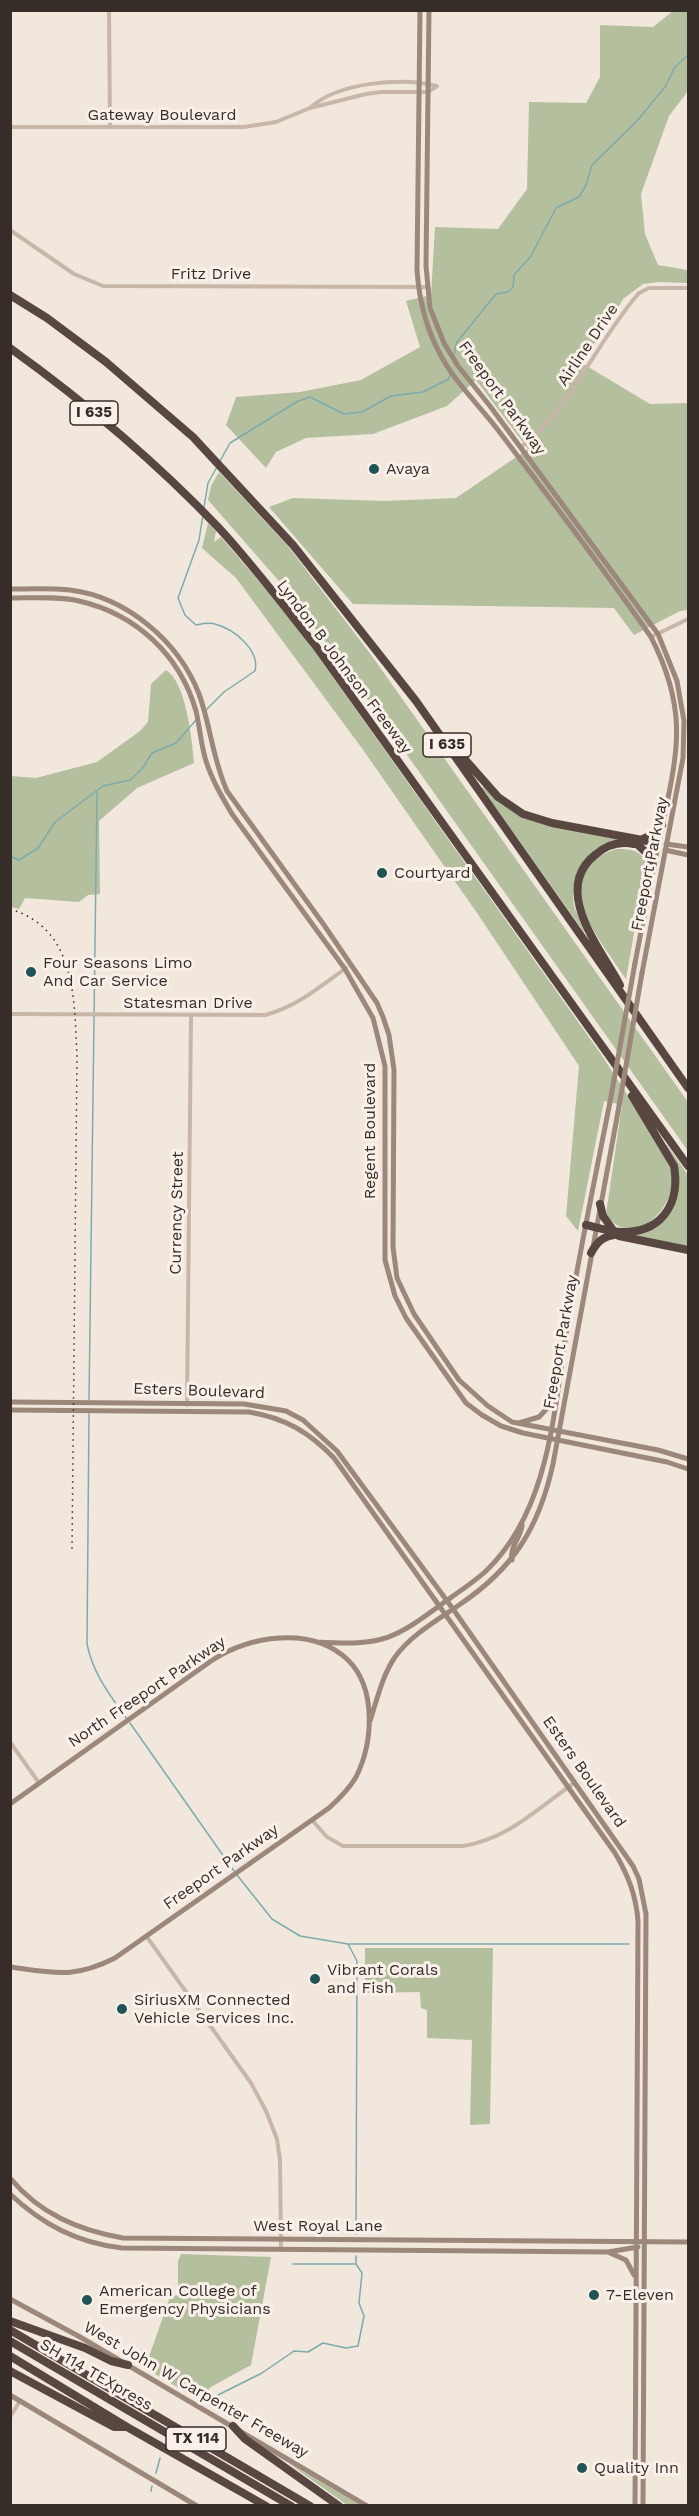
<!DOCTYPE html>
<html>
<head>
<meta charset="utf-8">
<style>
	body { margin:0 }
	#map { position:relative; width:699px; height:2516px; overflow:hidden; background:#f1e7dd; font-family:"Work Sans",sans-serif }
	canvas { display:block }
	.frame { position:absolute; inset:0; border:12px solid #362d29; pointer-events:none }
</style>
</head>
<body>
<div id="map">
<canvas width="699" height="2516"></canvas>
<div class="frame"></div>
</div>
<script>
const g = document.querySelector('canvas').getContext('2d');
g.lineJoin = 'round';
function fillPath(path, color) {
  g.fillStyle = color;
  g.fill(path, 'evenodd');
}
function strokePath(path, color, width, dash) {
  g.strokeStyle = color;
  g.lineWidth = width;
  g.lineCap = dash ? 'butt' : 'round';
  g.setLineDash(dash || []);
  g.stroke(path);
}
function write(font, color, halo, rows, align = 'center') {
  g.font = font + ' "Work Sans",sans-serif';
  g.lineWidth = 6;
  g.setLineDash([]);
  g.textBaseline = 'middle';
  g.strokeStyle = halo;
  g.fillStyle = color;
  for (const [text, x, y, turn = 0] of rows) {
    g.save();
    g.translate(x, y);
    g.rotate((+turn || 0) * Math.PI / 180);
    g.textAlign = isNaN(turn) ? turn : align;
    if (halo) g.strokeText(text, 0, 0);
    g.fillText(text, 0, 0);
    g.restore();
  }
}
const green = new Path2D(`
	M673,11H688V91L669,116L641,194L645,234L658,265L688,270V283L659,282L643,284L623,299L608,326L580,362L650,404L688,403V610L680,611L634,635L614,608L353,604L269,507L293,498L385,501L456,498L528,449L476,380L447,406L373,434L306,438L276,452L266,468L226,425L236,397L300,392L361,380L420,347L406,301L431,295L435,227L498,229L527,189L529,102L586,103L600,77V25L653,27Z
	M219,472L287,545L369,652L688,1102V1151L349,673L278,580L208,500L211,486Z
	M208,523L216,531L214,542L221,537L295,624L601,1054C620,1084 640,1113 657,1145C662,1154 670,1164 672,1174C677,1210 630,1251 606,1214L622,1105L604,1101L578,1231L566,1216L579,1066L477,913L361,747L236,578L202,548Z
	M166,670C186,682 192,739 194,763L137,788L99,821L100,894L88,895L79,902L25,898L19,909L11,907V776L36,778L97,762L140,731L148,722L151,684Z
	M484,787L501,804L524,818L630,841C621,843 610,844 601,847C579,857 569,887 575,909C578,916 583,924 587,930L584,932L482,788Z
	M616,849C629,849 642,849 646,864L626,979C601,941 542,874 616,849Z
	M667,1145L688,1175V1247L630,1236L654,1226L678,1191L677,1170L665,1146Z
	M365,1948H493L490,2124L470,2125L472,2040L427,2038V2010L421,2008L420,1992L365,1993Z
	M181,2254L271,2257L251,2365L209,2388L210,2394L199,2400L145,2368L170,2297L178,2295V2261Z
	M288,2463L360,2505H347Z`);
const stream = new Path2D(`
	M454,354L457,342L496,294L508,292L513,287L514,275L531,256L556,208L579,197L586,185L592,165L636,122L665,87L675,67L688,55
	M219,463L230,443L298,401L310,397L344,414L362,412L391,396L423,392L449,379L450,373
	M204,507L208,483L217,467
	M203,515L199,540L178,598L185,615L196,625C201,624 209,622 215,624C234,629 260,650 255,671L224,692L206,710
	M10,856L19,860L38,848L55,822L103,786L130,780L142,769L152,753L176,743L196,720
	M89,1400L97,793
	M89,1414L87,1644C93,1674 110,1695 127,1719
	M130,1723L234,1871
	M237,1875L272,1919L300,1936L348,1944H629
	M348,1944L357,1961L356,2234
	M293,2264H355
	M202,2403L262,2373L294,2351L308,2352L323,2343L346,2348L358,2346L364,2316L359,2303L362,2273L356,2264V2256
	M156,2473L160,2458
	M151,2491L152,2486`);
const street = new Path2D(`
	M109,10L110,126
	M310,108C338,82 402,77 437,86
	M10,127H244L276,122L310,108L366,94L381,92H428L437,86
	M10,230L74,274L103,286L427,287
	M521,447C573,406 596,342 639,293L649,288H688
	M651,637L688,619
	M10,1014L265,1015C296,1007 320,987 346,968
	M187,1405L191,1016
	M10,1742L39,1783
	M312,1820L327,1837L343,1846H463C508,1839 537,1809 574,1783
	M147,1937L251,2083L266,2111L277,2139L280,2160L281,2250
	M10,2417L20,2401`);
const secondary = new Path2D(`
	M420,10L417,270C419,299 426,328 440,354C455,383 481,407 501,434C552,501 603,568 651,637C691,715 676,757 660,837C651,879 643,921 635,963
	M429,10L426,266L430,308L444,343L458,366L490,406L658,634L677,681L684,721L683,758L642,973
	M10,589C30,589 51,588 70,590C127,597 179,642 199,694C211,727 212,757 227,791L324,925L377,1003L383,1017L389,1035L394,1070L393,1247L397,1278L414,1314L459,1380L488,1406L512,1422L658,1450L688,1459
	M10,598C32,598 58,596 79,601C136,614 180,655 196,711C200,728 201,745 206,761C212,780 222,797 232,814L345,969L373,1018L385,1066V1260L395,1296L406,1318L466,1403L482,1415L501,1426L523,1433L667,1462L688,1469
	M666,844L688,847
	M665,850L688,855
	M10,1402L244,1404L286,1411L303,1420L337,1451L453,1609L633,1866L639,1879L646,1914L643,2506
	M10,1410L249,1412C285,1418 309,1432 334,1458L615,1853C628,1875 636,1895 638,1921L635,2506
	M519,1423L539,1417L553,1402
	M512,1560C509,1547 521,1538 522,1525
	M317,1642C384,1646 393,1640 446,1601C460,1591 474,1582 486,1571C553,1507 554,1401 569,1316C581,1245 596,1173 610,1102
	M370,1721C377,1700 382,1676 395,1657C411,1635 436,1621 459,1605C513,1569 539,1528 553,1464L618,1112
	M10,1804L211,1661C249,1636 311,1625 348,1660C377,1689 373,1743 356,1777C349,1789 339,1799 329,1808L115,1958C74,1979 54,1973 10,1967
	M10,2178C40,2214 78,2230 123,2238L688,2242
	M10,2194C43,2225 78,2243 122,2248L608,2252L638,2247
	M610,2253L626,2260L634,2275
	M10,2299L80,2337L367,2506
	M10,2395L197,2506`);
const highway = new Path2D(`
	M10,295L47,318L106,362L193,437L293,545L416,701L688,1088
	M10,348C85,402 155,461 219,528C253,565 284,606 315,645L688,1166
	M454,747L498,797L523,814L552,823L658,843
	M643,839L656,833L662,825
	M638,845L650,856L653,868
	M620,985C601,949 551,890 595,855C606,845 620,841 634,844
	M600,1204L603,1216L613,1230
	M586,1225C599,1228 614,1233 627,1232C665,1230 680,1200 674,1166L632,1096
	M619,1236L688,1250
	M591,1253C597,1242 602,1237 614,1235
	M10,2321L85,2348L111,2361L128,2365
	M10,2330L310,2506
	M10,2341L291,2506
	M10,2356L127,2427L266,2506
	M10,2371L114,2427H127
	M233,2426L245,2439L339,2506`);
const rail = new Path2D(`
	M10,909C77,929 74,1000 77,1056L72,1549`);
const secondaryBridge = new Path2D(`
	M610,1102L635,963
	M618,1112L642,973`);
const markers = [
	[374,469,6,"#205355"],
	[382,873,6,"#205355"],
	[31,972,6,"#205355"],
	[315,1979,6,"#205355"],
	[122,2009,6,"#205355"],
	[594,2295,6,"#205355"],
	[87,2300,6,"#205355"],
	[582,2468,6,"#205355"]
];
const shields = [
	[94,413,48],
	[447,745,48],
	[196,2439,60]
];
const shieldNames = [
	["I 635",94,413],
	["I 635",447,745],
	["TX 114",196,2439]
];
const streetNames = [
	["Gateway Boulevard",162,115],
	["Fritz Drive",211,274],
	["Airline Drive",588,345,-56],
	["Freeport Parkway",502,398,54],
	["Lyndon B Johnson Freeway",344,667,53],
	["Freeport Parkway",650,864,-79],
	["Statesman Drive",188,1003],
	["Regent Boulevard",370,1131,-90],
	["Currency Street",177,1213,-89],
	["Freeport Parkway",561,1342,-80],
	["Esters Boulevard",199,1391,2],
	["North Freeport Parkway",147,1692,-34],
	["Esters Boulevard",584,1772,55],
	["Freeport Parkway",221,1867,-35],
	["West Royal Lane",318,2226],
	["SH 114 TEXpress",96,2375,30],
	["West John W Carpenter Freeway",196,2390,30]
];
const poiNames = [
	["Avaya",386,469],
	["Courtyard",394,873],
	["Four Seasons Limo",43,963],
	["And Car Service",43,981],
	["Vibrant Corals",327,1970],
	["and Fish",327,1988],
	["SiriusXM Connected",134,2000],
	["Vehicle Services Inc.",134,2018],
	["American College of",99,2291],
	["Emergency Physicians",99,2309],
	["7-Eleven",606,2295],
	["Quality Inn",594,2468]
];
fillPath(green, '#b4bf9e');
strokePath(stream, '#7dabac', 1.5);
strokePath(street, '#c8b7a9', 4);
strokePath(secondary, '#9c877b', 5);
strokePath(highway, '#574740', 8);
strokePath(rail, '#362d29', 1.5, [1.5, 4.5]);
strokePath(secondaryBridge, '#9c877b', 5);
for (const [x, y, r, color] of markers) {
  const dot = new Path2D();
  dot.arc(x, y, r, 0, 2 * Math.PI);
  g.fillStyle = color;
  g.fill(dot);
  strokePath(dot, '#f9f1e9', 2);
}
for (const [x, y, w] of shields) {
  const box = new Path2D();
  box.roundRect(x - w / 2, y - 12, w, 24, 4.5);
  g.fillStyle = '#f9f1e9';
  g.fill(box);
  strokePath(box, '#362d29', 1.5);
}
write('bold 15px', '#362d29', null, shieldNames);
write('16px', '#362d29', '#f9f1e9', streetNames);
write('16px', '#362d29', '#f9f1e9', poiNames, 'left');
</script>
</body>
</html>
